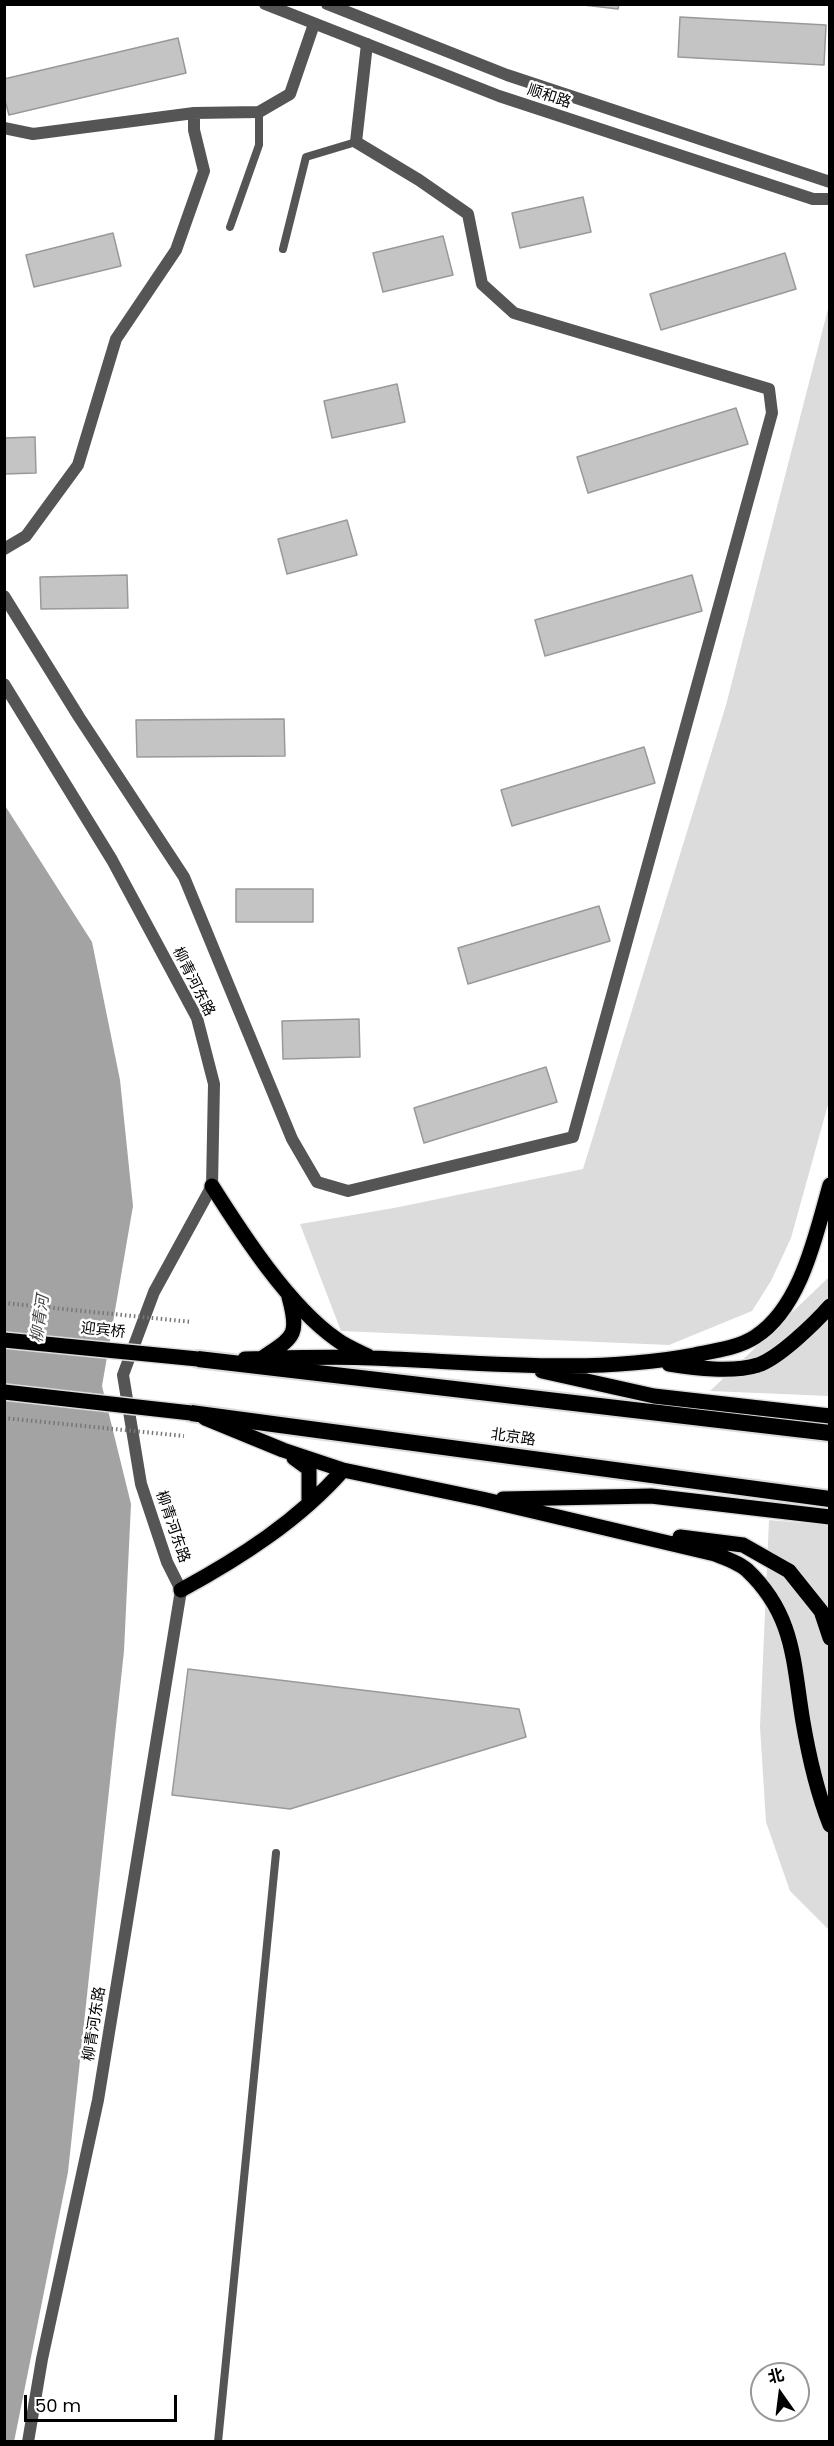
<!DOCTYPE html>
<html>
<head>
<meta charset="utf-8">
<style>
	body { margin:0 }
	#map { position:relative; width:834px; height:2446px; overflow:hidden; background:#fff; font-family:Poppins,"Noto Sans SC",sans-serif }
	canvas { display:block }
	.frame { position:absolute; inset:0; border:6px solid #000; pointer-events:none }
	.north { position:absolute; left:750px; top:2362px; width:60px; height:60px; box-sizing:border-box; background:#fff; border:2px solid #999; border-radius:50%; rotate:346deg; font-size:16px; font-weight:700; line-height:24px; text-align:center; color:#000 }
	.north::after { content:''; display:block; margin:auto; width:21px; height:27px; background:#000; clip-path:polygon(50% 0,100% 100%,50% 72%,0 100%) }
	.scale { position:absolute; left:24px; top:2395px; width:153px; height:27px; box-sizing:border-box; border:3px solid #000; border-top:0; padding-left:8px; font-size:18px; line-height:21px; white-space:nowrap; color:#000; -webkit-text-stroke:4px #fff; paint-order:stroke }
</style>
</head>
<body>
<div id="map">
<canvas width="834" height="2446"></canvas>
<div class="frame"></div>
<div class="north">北</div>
<div class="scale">50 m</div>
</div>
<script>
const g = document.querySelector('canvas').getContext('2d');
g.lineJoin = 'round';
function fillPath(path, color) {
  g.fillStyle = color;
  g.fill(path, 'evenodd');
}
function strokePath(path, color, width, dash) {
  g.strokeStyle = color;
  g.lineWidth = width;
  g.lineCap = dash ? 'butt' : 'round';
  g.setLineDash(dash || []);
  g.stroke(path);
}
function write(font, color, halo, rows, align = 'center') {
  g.font = font + ' Poppins,"Noto Sans SC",sans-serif';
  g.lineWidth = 5;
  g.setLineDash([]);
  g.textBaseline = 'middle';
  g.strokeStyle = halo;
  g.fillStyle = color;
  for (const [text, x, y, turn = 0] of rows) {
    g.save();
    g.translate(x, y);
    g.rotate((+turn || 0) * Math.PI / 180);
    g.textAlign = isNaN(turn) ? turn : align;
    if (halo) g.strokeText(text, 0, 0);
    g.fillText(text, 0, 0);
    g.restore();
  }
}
const green = new Path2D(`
	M829,305V1101L791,1238L771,1281L752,1311L669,1345L341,1331L300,1224L394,1208L583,1169L726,705Z
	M829,1277V1396L710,1391Z
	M769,1520L829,1525V1930L790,1891L766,1822L760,1727Z`);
const water = new Path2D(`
	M4,804L92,942L120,1080L133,1206L102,1386L131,1504L124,1651L68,2172L14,2442L4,2441Z`);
const building = new Path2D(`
	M575,4H619L618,9Z
	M680,17L826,25L824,65L678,57Z
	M178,38L186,73L9,115L4,97V79Z
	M583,197L591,232L520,248L512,213Z
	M113,233L121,266L34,287L26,255Z
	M443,236L453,275L383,292L373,253Z
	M785,253L796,289L661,330L650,294Z
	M397,384L405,422L332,438L324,401Z
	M736,408L748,444L588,493L577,457Z
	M35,437L36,473L4,474V438Z
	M347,520L357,555L287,574L278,539Z
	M127,575L128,608L41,609L40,577Z
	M692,575L702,611L545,656L535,620Z
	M284,719L285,756L137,757L136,720Z
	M644,747L655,783L512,826L501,790Z
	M236,889H313V922H236Z
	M599,906L610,941L468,984L458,948Z
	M359,1019L360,1057L283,1059L282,1021Z
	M546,1067L557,1102L424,1143L414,1108Z
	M188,1669L519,1709L526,1737L290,1809L172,1795Z`);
const service = new Path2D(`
	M230,227L259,145V112
	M283,249L306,157L356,142
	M218,2442L276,1853`);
const minor = new Path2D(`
	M4,128L33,134L194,113L259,112L290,94L314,24
	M4,549L26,536L78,465L116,339L176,250L204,171L194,130V113
	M4,596L79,717L184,877L292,1139L317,1182L348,1191L573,1137L772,413L769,389L514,313L482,284L468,214L419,180L356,142L367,44
	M4,684L112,860L197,1018L214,1084L212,1186L154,1292L123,1375L141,1484L167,1562L181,1590L98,2100L42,2359L28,2442`);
const tertiary = new Path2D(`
	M265,4L499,96L813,199H830
	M327,4L507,75L830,182`);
const primary = new Path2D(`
	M212,1186C243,1235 289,1306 336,1339C345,1346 357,1351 368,1356
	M245,1359C287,1358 330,1356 372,1358C480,1362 588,1375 694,1355C714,1351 738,1348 755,1337C801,1308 816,1234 830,1185
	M261,1359C293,1337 300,1337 289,1297
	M669,1364C695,1368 732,1373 758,1365C779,1358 815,1323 830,1306
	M542,1371L654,1396L830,1416
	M205,1418L283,1450L343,1470L482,1499L715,1554C725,1558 740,1563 747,1570C795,1615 793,1663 803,1722C809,1757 817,1792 830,1825
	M294,1458L309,1469V1501
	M503,1499L651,1496L830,1517
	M680,1537L743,1545L789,1571L821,1611L830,1638
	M181,1590C240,1558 299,1520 343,1470`);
const trunk = new Path2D(`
	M198,1359L830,1433
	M191,1413L830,1499`);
const pathBridge = new Path2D(`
	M4,1303L192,1322
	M4,1418L184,1436`);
const primaryBridge = new Path2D(`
	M4,1340L198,1359
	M4,1392L191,1413`);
const streetNames = [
	["顺和路",549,97,18],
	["柳青河东路",193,982,63],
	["迎宾桥",103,1331,6],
	["北京路",513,1438,8],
	["柳青河东路",172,1527,71],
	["柳青河东路",95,2024,-81]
];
const waterNames = [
	["柳青河",41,1319,-82]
];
fillPath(green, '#dcdcdc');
fillPath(water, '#a3a3a3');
fillPath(building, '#c4c4c4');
strokePath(building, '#999', 1.5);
strokePath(primary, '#dbdbdb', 18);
strokePath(trunk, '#dbdbdb', 20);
strokePath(service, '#555', 8);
strokePath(minor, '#555', 12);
strokePath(tertiary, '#555', 12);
strokePath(primary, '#000', 15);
strokePath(trunk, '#000', 16);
strokePath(primaryBridge, '#dbdbdb', 18, []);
strokePath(pathBridge, '#777', 4, [1.5, 3]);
strokePath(primaryBridge, '#000', 15);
write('15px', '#000', '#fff', streetNames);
write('italic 16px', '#444', '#fff', waterNames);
</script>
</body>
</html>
